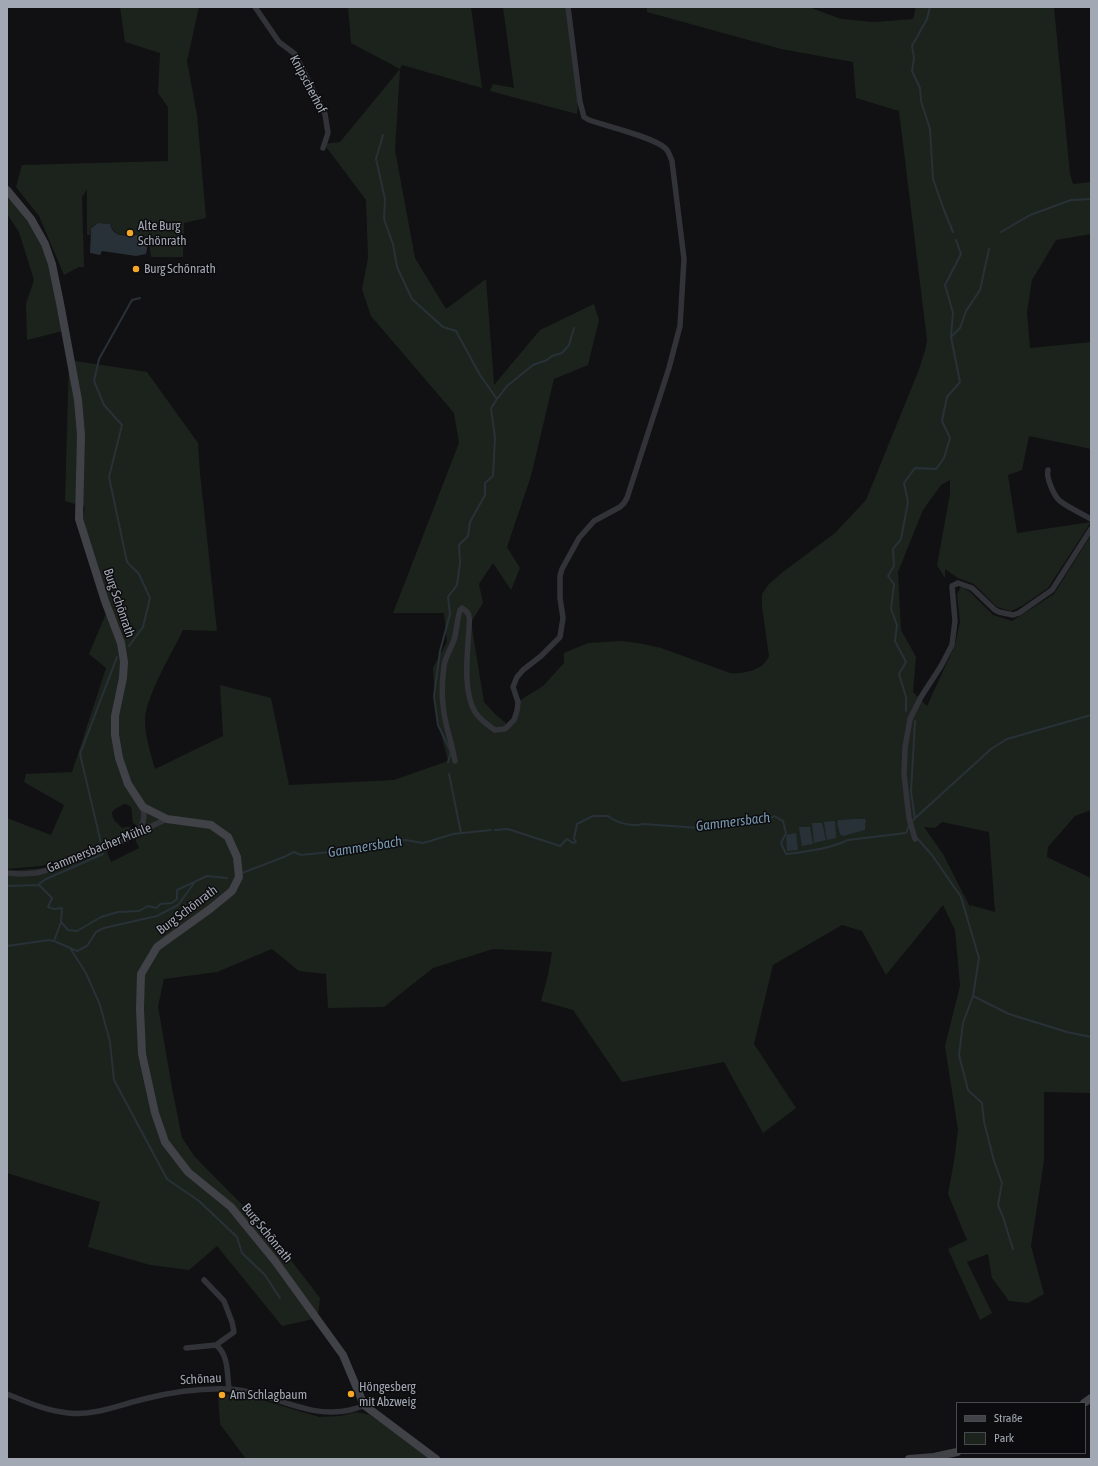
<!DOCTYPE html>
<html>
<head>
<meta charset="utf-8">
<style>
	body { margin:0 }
	#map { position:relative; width:1098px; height:1466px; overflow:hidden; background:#111113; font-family:"Asap Condensed",sans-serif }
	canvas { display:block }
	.frame { position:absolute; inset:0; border:8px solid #a2a8b4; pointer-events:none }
	.legend { position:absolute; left:956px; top:1402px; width:130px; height:52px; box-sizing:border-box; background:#0c0c0e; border:1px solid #484a50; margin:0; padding:5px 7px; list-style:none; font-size:12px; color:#a2a8b4 }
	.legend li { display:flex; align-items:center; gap:8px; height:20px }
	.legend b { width:20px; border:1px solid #484a50 }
</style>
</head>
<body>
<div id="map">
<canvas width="1098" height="1466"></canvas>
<div class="frame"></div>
<ul class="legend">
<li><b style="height:5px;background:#404248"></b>Straße</li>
<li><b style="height:11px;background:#1c231c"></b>Park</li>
</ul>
</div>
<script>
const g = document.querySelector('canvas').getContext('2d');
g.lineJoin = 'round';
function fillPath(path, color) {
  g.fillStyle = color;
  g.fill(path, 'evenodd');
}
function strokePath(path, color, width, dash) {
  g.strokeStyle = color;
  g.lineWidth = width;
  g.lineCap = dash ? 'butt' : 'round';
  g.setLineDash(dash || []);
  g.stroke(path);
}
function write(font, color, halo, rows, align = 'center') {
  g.font = font + ' "Asap Condensed",sans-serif';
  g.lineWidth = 3;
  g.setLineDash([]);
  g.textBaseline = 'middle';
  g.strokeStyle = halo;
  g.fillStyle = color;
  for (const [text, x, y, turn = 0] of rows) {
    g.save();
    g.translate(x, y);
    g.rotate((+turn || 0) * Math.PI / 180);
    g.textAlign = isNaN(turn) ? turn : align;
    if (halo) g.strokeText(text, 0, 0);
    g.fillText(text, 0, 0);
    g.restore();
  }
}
const green = new Path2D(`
	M120,7H199L187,61L197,115L206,218L184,223L183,257H151L149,243L141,235C126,234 116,239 110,224L98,223L91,227L90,235H87V189L82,198L84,267H79L64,275L39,216L16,187L22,165L168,161V107L158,93L160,53L125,42Z
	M348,7H471L482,88L402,65L400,69L395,150L415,258L446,309L486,279L494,385L540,330L594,304L599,320L588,365L554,379L531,476L507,547L520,568L511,590L493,563L479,584L483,603L471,622L484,702L494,713L508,725L514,720L519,701L543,686L564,663V653L588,643L623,641L643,644L661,648L730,673C743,674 763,671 769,656L762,607V594L769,584L783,572L835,533L866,500L918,372L925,351L927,340L899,111L856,98L853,62L781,49L647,12V7H809L841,19L874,22L913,19L916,7H1054L1070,174L1073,184L1091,182V234L1056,240L1032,280L1027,312L1030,348L1091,342V449L1029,436L1022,470L1008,475L1017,533L1091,522L1048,588L1022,606L1011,611L997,607L974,584L958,578L945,569V578L937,565L950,494V480L941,485L923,510L898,572L901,630L916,657L913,692L927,706L955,645L960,622L957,594L961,587L969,591L993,615L1012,621L1054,594L1091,535V810L1075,816L1048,847L1047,857L1091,878V1093L1044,1092V1161L1031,1246L1044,1294L1028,1303L1009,1301L992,1278L988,1254L967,1262L992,1313L980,1320L948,1249L967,1240L948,1194L954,1161L958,1130L945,1046L960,986L955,930L943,905L886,975L862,931L842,925L773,965L754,1044L796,1108L763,1133L724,1062L622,1082L573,1010L541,1001L548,975L552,952L493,949L433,968L384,1007L328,1008L326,974L299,971L272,949L217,972L164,979L158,1006L172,1088L182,1138L195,1157L270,1233L320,1298L318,1315L313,1319L282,1326L217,1246L189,1270L150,1265L88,1247L100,1202L7,1173V871L46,868L86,851L42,866L7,869V818L51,835L64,805L24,782L26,774L72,772L106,668L89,654L110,604L82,519L85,507L65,501L69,360L147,372L198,443L200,473L217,631L183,630C172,653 145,697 145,721C145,737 151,754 155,769L223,736L220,685L271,698L289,785L394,780L448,761L436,714L433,668L447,642L444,613H393L459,443L454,413L371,316L362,289L368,258L366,200L324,144L340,142L400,69L351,43ZM124,804C135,804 131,816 133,823L139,827L134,831C131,826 128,826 123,828C117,824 112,819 112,812L115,809ZM851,819L866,820L865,830L844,836L840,835L837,823L838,820ZM942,822L989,832L995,912L970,905L971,909L943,854L924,827L935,828ZM135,839L139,848L111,862L107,852L110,850L108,848L117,845L119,846Z
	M503,7H566L578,102L577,114L490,91L493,84L514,88Z
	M7,196L33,226L48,261L63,331L27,340L26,304L34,280L19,232L7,214Z
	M218,1394L249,1396L319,1417L340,1416L357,1412L370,1415L425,1454L429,1459H246L220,1424Z`);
const water = new Path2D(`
	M98,223L110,224C114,239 127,235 140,235L148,243L146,254L136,256L102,251L100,255L90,253L91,228Z
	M851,819H865L866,820L865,830L844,836L840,835L837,823L838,820Z
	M835,821L836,838L827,840L824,822Z
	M812,823H822L826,840L814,843Z
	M799,827H810L813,844L802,846Z
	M796,833L798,850L787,851L786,835Z`);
const stream = new Path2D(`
	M930,7L927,19L912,46L914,58L912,71L920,88L921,101L930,129L933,179L944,210L953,232
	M383,135L376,159L385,199L384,219L393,244L397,267L412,299L443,327L456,331L480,375L497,399L491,408L495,438L493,476L485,483V495L470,522L468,536L459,545L460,563L457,585L448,597L450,614L440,651L434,696L438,725L451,752L448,762
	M1001,232L1030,215L1071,200L1091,199
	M951,336L953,313L945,285L961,254L956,240
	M497,399L507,386L533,365L547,360L552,356L562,353L569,345L574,328
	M129,646L143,627L150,598L139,574L127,562L109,477L122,425L104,405L94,381L99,359L132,300L140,298
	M906,711V697L899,674L906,662L895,641L897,625L891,609L894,584L888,576L894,566L893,549L901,539L908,502L904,483L915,468L936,469L944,458L950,438L942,421L947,397L960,382L951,337L960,328L966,311L980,290L989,249
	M915,721L911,792L915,819
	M449,774L461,833
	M913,820L991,749L1007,739L1091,715
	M495,830L508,829L560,846L567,839L573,843L576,842L574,839L577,824L593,816H608C616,823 633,827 643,824L700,828L723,822L739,824L750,821H766L774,816L783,821L786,833L781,843L786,854C806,852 830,849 848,840L906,833L909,825
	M917,838L932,855L961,897L979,958L973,996L963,1023L959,1055L968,1090L982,1103L984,1122L994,1161L1002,1183L998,1205L1003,1217L1013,1249
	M101,843L80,754L117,657
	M242,873L284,857L294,852L301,855L350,850L361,845L374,842L406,840L422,843L427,842L453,834L491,830
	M39,884L46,879L103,854
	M7,886L39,885L52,898L48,907L54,909L62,908L61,922L68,930L77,931L101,917L118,912L139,911L148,906L157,908L160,904L172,903L177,899V890L207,876L227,878
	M61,922L54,941L77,951L87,946L96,932L104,928L157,916L178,905L194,883
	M7,946L49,940L54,941
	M70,948L86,973L100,1005L110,1042L114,1080L167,1179L199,1201L237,1237L242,1253L265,1275L280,1298
	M973,996L1009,1014L1067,1032L1091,1037`);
const street = new Path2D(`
	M255,7L279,42L295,54L325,114L328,133L323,148
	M1048,470C1046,478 1054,496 1060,501C1069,508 1081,513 1091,519
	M455,761C453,750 450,739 447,728C442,709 441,686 444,666C445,657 451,649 454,640C457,630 457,620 460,610L462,608C466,611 469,613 469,617C470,620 469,624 469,627C468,651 462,690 475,712C480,720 488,725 495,730L505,729L514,720L517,711L518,702L513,687L517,677L523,670L541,656L560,637L563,618L560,598V576L562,569L579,538L594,521L620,507L624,503L627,498L669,368L680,326L684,259L672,161C670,157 669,151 665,148C653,137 606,126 589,120L584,117L580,102L568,7
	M137,833C144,825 145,816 143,807
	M915,839L909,818L904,774L905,748L910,719L921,697L941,666L952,645L955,621L952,586L958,583L972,588L995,610L999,612L1013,615L1019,613L1052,590L1091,529
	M7,873L21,874L36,873L44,871L91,854L167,819
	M216,1345C229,1355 227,1375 229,1389
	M186,1348L216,1345L234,1332L232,1322L224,1301L204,1280
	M7,1394C27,1402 46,1411 68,1413C94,1416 119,1405 144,1399C172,1392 201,1388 229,1389C270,1391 307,1420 350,1410C355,1409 359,1408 364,1405`);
const secondary = new Path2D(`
	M7,190L31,219L45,244L52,264L60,303L78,400L81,435L79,519L105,601L121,643L124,662L123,678L115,716V735L119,758L128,784L143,807L167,819L211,825L228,837L237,857L239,877L232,891L210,909L157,947L141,974L140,1009L142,1054L155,1113L165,1142L188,1172L231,1207L275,1261L343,1355L364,1405L436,1459
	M1084,1403L1091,1398
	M909,1459L934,1457L957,1452`);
const markers = [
	[130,233,4,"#f5a727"],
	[136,269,4,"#f5a727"],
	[351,1394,4,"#f5a727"],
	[222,1395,4,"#f5a727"]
];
const streetNames = [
	["Knipscherhof",308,84,62],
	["Burg Schönrath",119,603,71],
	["Gammersbacher Mühle",99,848,-22],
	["Burg Schönrath",187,910,-37],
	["Burg Schönrath",267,1233,51],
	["Schönau",201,1379,-3]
];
const poiNames = [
	["Alte Burg",138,226],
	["Schönrath",138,241],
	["Burg Schönrath",144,269],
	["Höngesberg",359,1387],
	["mit Abzweig",359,1402],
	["Am Schlagbaum",230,1395]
];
const waterNames = [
	["Gammersbach",733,822,-7],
	["Gammersbach",365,847,-9]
];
fillPath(green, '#1c231c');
fillPath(water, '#283137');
strokePath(stream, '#283137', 2);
strokePath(street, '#323338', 5.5);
strokePath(secondary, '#404248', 8);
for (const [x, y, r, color] of markers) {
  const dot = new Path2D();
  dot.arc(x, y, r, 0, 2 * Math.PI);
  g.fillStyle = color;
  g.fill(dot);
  strokePath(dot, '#0c0c0e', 1.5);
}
write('13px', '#a2a8b4', '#0c0c0e', streetNames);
write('13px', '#a2a8b4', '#0c0c0e', poiNames, 'left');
write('italic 14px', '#7898b0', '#0c0c0e', waterNames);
</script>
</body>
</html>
